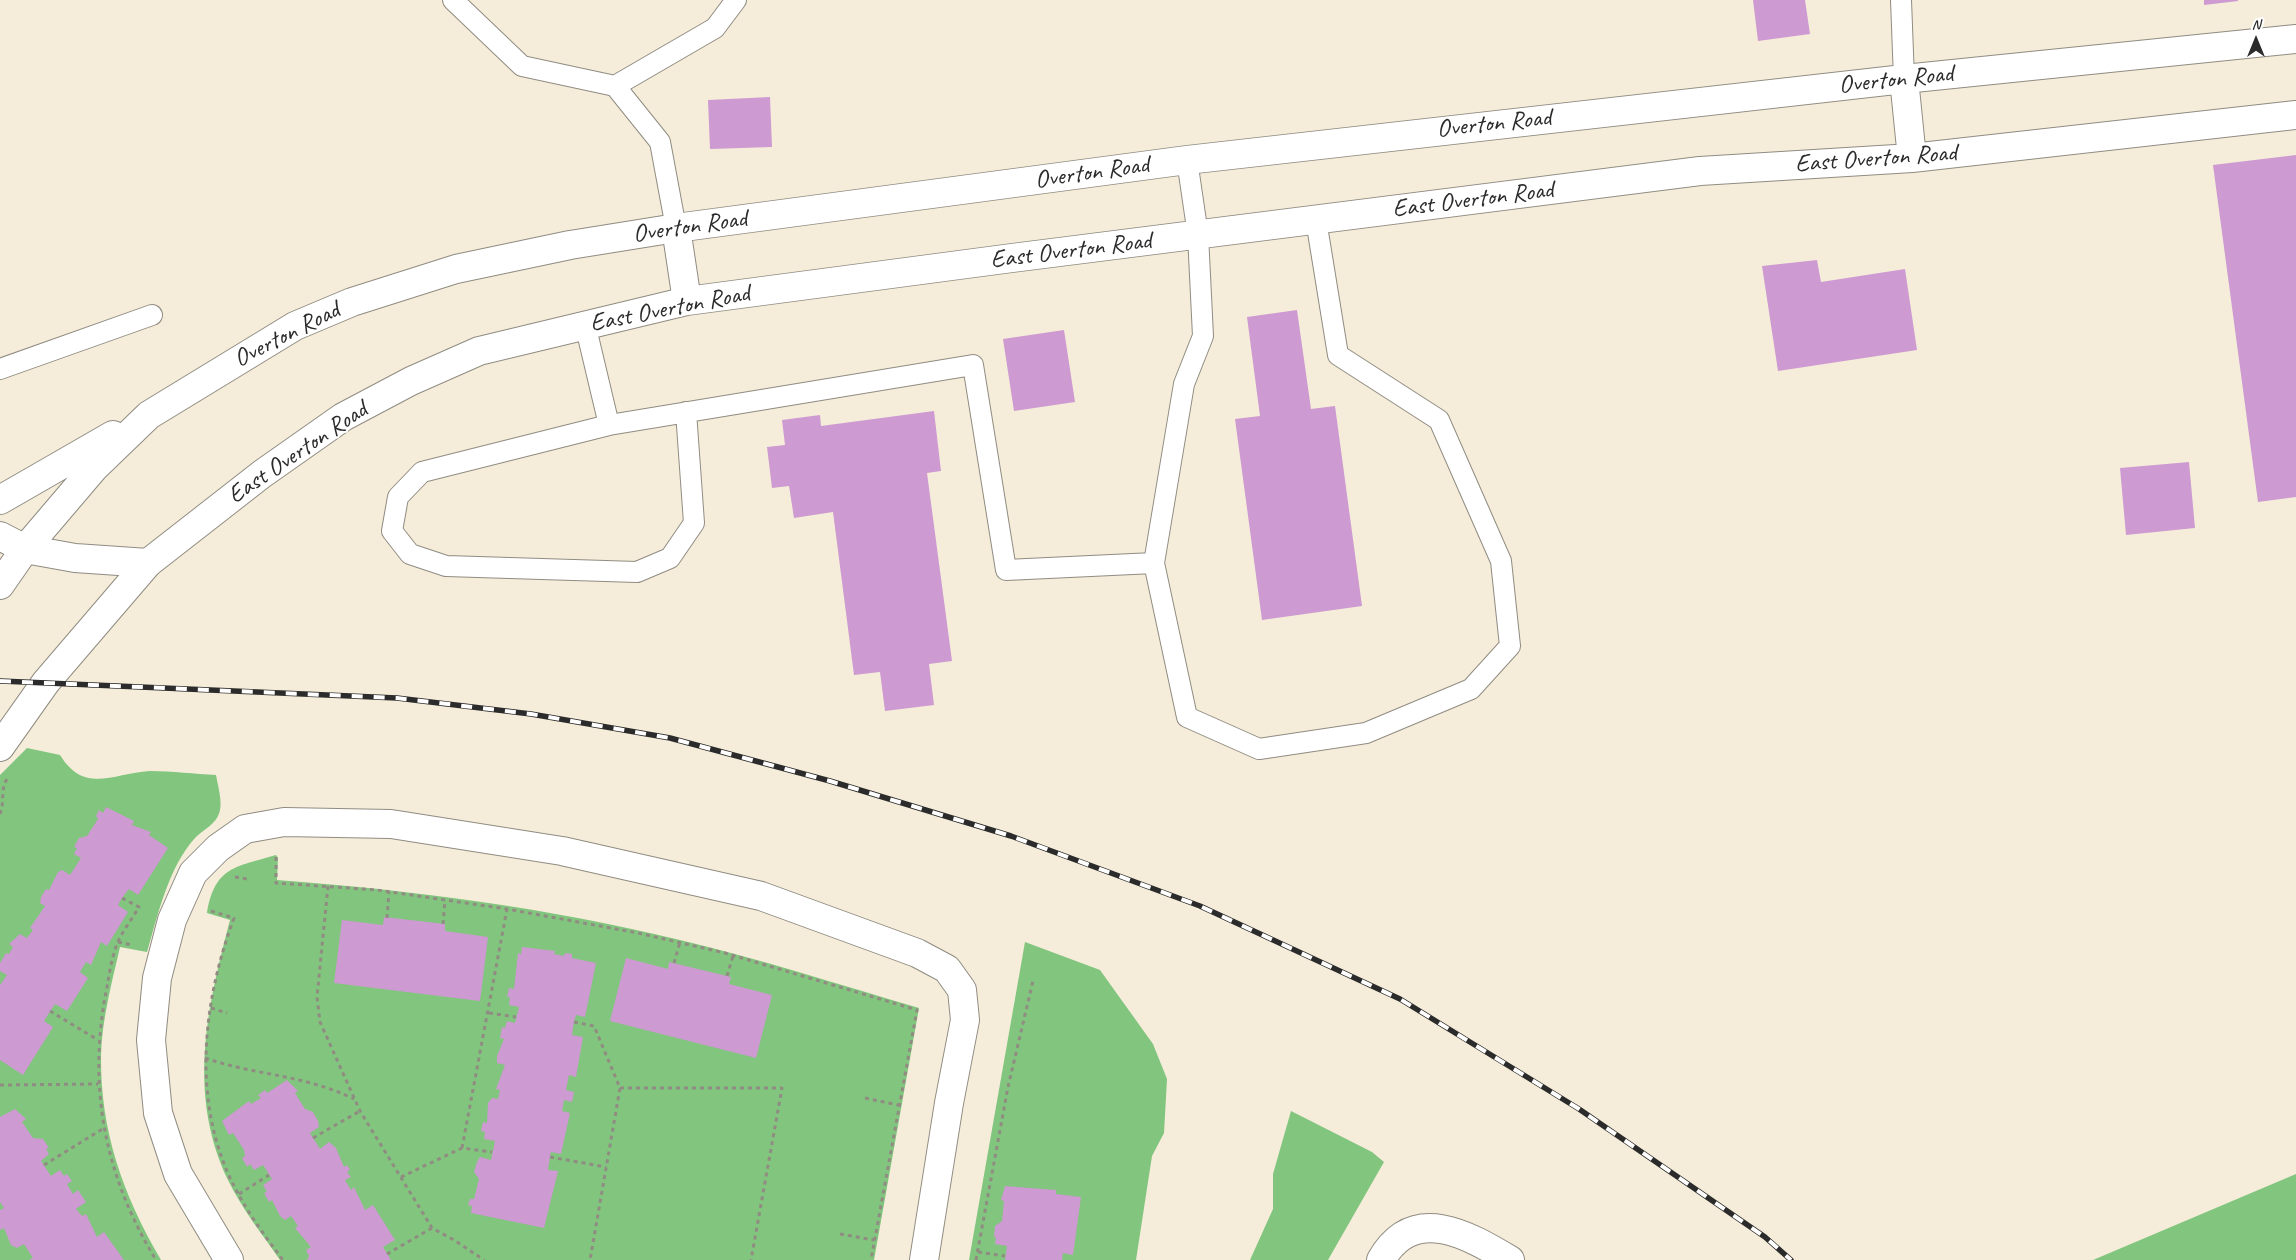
<!DOCTYPE html>
<html>
<head>
<meta charset="utf-8">
<style>
	body { margin:0 }
	#map { position:relative; width:2296px; height:1260px; overflow:hidden; background:#f5edda; font-family:Caveat,sans-serif }
	canvas { display:block }
	.north { position:absolute; left:2231px; top:15px; width:50px; height:50px; -webkit-text-stroke:4px #fff; paint-order:stroke; rotate:0deg; font-size:14px; font-weight:700; line-height:20px; text-align:center; color:#2b2b2b }
	.north::after { content:''; display:block; margin:auto; width:18px; height:22px; background:#2b2b2b; clip-path:polygon(50% 0,100% 100%,50% 72%,0 100%) }
</style>
</head>
<body>
<div id="map">
<canvas width="2296" height="1260"></canvas>
<div class="north">N</div>
</div>
<script>
const g = document.querySelector('canvas').getContext('2d');
g.lineJoin = 'round';
function fillPath(path, color) {
  g.fillStyle = color;
  g.fill(path, 'evenodd');
}
function strokePath(path, color, width, dash) {
  g.strokeStyle = color;
  g.lineWidth = width;
  g.lineCap = dash ? 'butt' : 'round';
  g.setLineDash(dash || []);
  g.stroke(path);
}
function write(font, color, halo, rows, align = 'center') {
  g.font = font + ' Caveat,sans-serif';
  g.lineWidth = 4;
  g.setLineDash([]);
  g.textBaseline = 'middle';
  g.strokeStyle = halo;
  g.fillStyle = color;
  for (const [text, x, y, turn = 0] of rows) {
    g.save();
    g.translate(x, y);
    g.rotate((+turn || 0) * Math.PI / 180);
    g.textAlign = isNaN(turn) ? turn : align;
    if (halo) g.strokeText(text, 0, 0);
    g.fillText(text, 0, 0);
    g.restore();
  }
}
const green = new Path2D(`
	M27,748L60,755C85,795 113,773 150,771C172,771 195,774 216,775C218,786 222,800 220,810C218,823 203,830 195,838C168,868 158,915 147,952L120,947C112,982 102,1019 101,1055C100,1131 123,1195 161,1260H0V775Z
	M276,855L278,858L277,880C412,890 549,908 680,940C761,959 840,985 919,1008L874,1260H280C262,1234 242,1209 228,1180C187,1094 207,1008 230,920L207,913C215,866 236,867 276,855Z
	M1025,942L1100,970L1153,1044L1167,1079L1164,1133L1152,1156L1136,1260H969Z
	M1291,1111L1372,1152L1384,1162L1328,1260H1250L1273,1209V1174Z
	M2296,1174V1260H2093Z`);
const building = new Path2D(`
	M1753,0H1805L1810,34L1758,41Z
	M2204,0H2238V1L2204,5Z
	M770,97L772,147L710,149L708,100Z
	M2296,155V497L2258,502L2213,165Z
	M1817,260L1821,282L1905,269L1917,350L1778,371L1762,266Z
	M1297,310L1311,409L1335,406L1362,606L1262,620L1235,419L1260,416L1247,317Z
	M1064,330L1075,402L1014,411L1003,339Z
	M934,411L941,471L927,473L952,661L929,664L934,705L885,711L880,672L854,675L833,512L794,518L789,486L772,488L767,447L785,445L782,420L820,415L821,426Z
	M2189,462L2195,528L2126,535L2120,468Z
	M106,807L134,821L132,825L151,832L149,835L168,848L138,895L129,889L122,898L118,905L128,912L107,946L101,942L91,965L86,962L80,972L88,978L67,1011L55,1004L44,1021L53,1027L23,1075L0,1060V985L7,975L0,971V963L6,953L9,954L13,947L9,944L20,934L27,938L33,930L30,928L45,906L40,903L41,897L46,889L49,890L58,872L62,870L70,875L81,858L74,854L77,848L74,847L79,838L87,836L98,819L96,816L99,810L103,813Z
	M384,917L445,924V931L488,937L480,1001L334,983L342,920L383,925Z
	M522,947L555,951L554,954L564,956L565,953L572,954V958L596,963L585,1017L576,1015L574,1022L572,1035L583,1037L576,1077L569,1075L566,1090L574,1092L572,1102L564,1100L562,1111L570,1113L561,1154L551,1152L550,1157L548,1170L558,1171L544,1228L471,1213L472,1206L468,1205L470,1199H474L479,1179L474,1172L477,1162L480,1157L491,1160L495,1141L484,1139L485,1132L481,1131L483,1122L487,1123L488,1103L492,1098L498,1099L500,1090L496,1089L505,1065L497,1063V1056L504,1039L500,1038L502,1027L505,1028L507,1021L515,1023L519,1007L509,1005L510,997H507L509,988L514,989L518,953L521,954Z
	M626,958L668,969L669,962L731,977L729,984L772,995L756,1058L610,1021Z
	M287,1080L298,1091L295,1093L305,1109L313,1112L318,1121L319,1127L310,1133L320,1149L329,1142L336,1148L344,1167L347,1165L350,1170L347,1172L351,1177L345,1180L351,1190L354,1187L365,1210L373,1205L395,1240L383,1247L391,1260H307L309,1256L306,1250L311,1247L295,1228L298,1226L291,1216L285,1220L280,1216L272,1200L269,1202L264,1193L267,1192L263,1185L272,1179L263,1165L254,1170L250,1164L247,1167L242,1158L245,1156L244,1150L233,1133L229,1135L222,1121L249,1101L251,1104L261,1098L258,1095L265,1090L267,1093Z
	M15,1109L26,1119L22,1122L33,1138L43,1139L49,1148L46,1149L49,1154L41,1161L51,1176L60,1170L64,1176L67,1174L72,1181L67,1184L73,1194L78,1190L86,1202L76,1209L82,1216L86,1214L97,1237L104,1232L124,1260H29L33,1258L24,1244L17,1248L11,1245L4,1228L0,1230V1210L4,1208L0,1202V1117Z
	M1005,1186L1056,1190V1194L1081,1197L1073,1255L1063,1253L1062,1260H1005L1007,1246L995,1244L996,1237H994L995,1226L1002,1221L1004,1201L1001,1200Z`);
const path = new Path2D(`
	M0,814C5,802 0,789 7,779
	M276,857V883L377,890L507,909L638,933L725,953L917,1010L871,1260
	M235,877L247,879
	M328,886L317,997L320,1022L360,1111L432,1228L454,1240L484,1260
	M122,898L139,907C131,921 119,935 115,950C111,962 109,975 107,987C87,1085 104,1175 156,1260
	M211,911L234,918C203,1001 192,1098 231,1180C245,1209 264,1235 283,1260
	M387,918L389,892
	M443,924L445,900
	M118,942L132,945
	M674,963L680,942
	M727,976L733,956
	M211,1008L227,1013
	M50,1011L98,1040
	M489,1013L516,1017
	M574,1022L594,1026L620,1088L590,1260
	M205,1058C257,1076 303,1074 354,1099
	M0,1085L98,1084
	M620,1088H782L751,1260
	M865,1098L898,1105
	M313,1138L360,1111
	M462,1148L507,909
	M550,1157L606,1167
	M44,1165L104,1128
	M401,1177L462,1148L492,1152
	M239,1194L269,1175
	M840,1234L874,1240
	M978,1252L1005,1256
	M387,1254L432,1228
	M976,1260L1008,1087L1033,981`);
const lane = new Path2D(`
	M453,0L522,66L615,86L660,142L676,228
	M1901,0L1904,79
	M615,86L715,28L736,0
	M585,324L609,425L973,365L1006,570L1154,563L1184,384L1203,336L1198,235L1187,160
	M0,369L152,315
	M609,425L422,472L398,497L392,531L410,554L446,566L637,572L670,558L694,523L686,412
	M1154,563L1187,717L1259,749L1366,733L1471,689L1510,646L1501,561L1439,420L1338,355L1316,220`);
const street = new Path2D(`
	M0,536L25,549L75,558L148,563
	M229,1260L178,1174L158,1113L151,1040L157,978L172,920L193,873L218,848L245,829L284,822L391,824L562,851L761,896L917,953L947,969L962,990L965,1020L949,1103L924,1260
	M1381,1260C1414,1203 1468,1235 1510,1260`);
const secondary = new Path2D(`
	M1904,79L1912,158
	M676,228L687,301
	M0,500L113,435
	M0,585L25,549L94,468L149,415L295,326L352,302L456,269L570,245L676,228L1187,160L1904,79L2296,39
	M0,747L46,682L148,563L262,474L343,417L411,381L479,351L687,301L1012,258L1700,171L1912,158L2296,115`);
const rail = new Path2D(`
	M0,681L397,698L531,714L670,738L830,781L1011,836L1200,906L1400,999L1579,1109L1765,1237L1791,1260`);
const streetNames = [
	["Overton Road",1896,80,-6],
	["Overton Road",1494,124,-6],
	["East Overton Road",1876,159,-4],
	["Overton Road",1092,173,-8],
	["East Overton Road",1473,200,-7],
	["Overton Road",690,227,-8],
	["East Overton Road",1071,251,-7],
	["East Overton Road",670,309,-11],
	["Overton Road",287,335,-27],
	["East Overton Road",298,453,-34]
];
fillPath(green, '#82c57e');
fillPath(building, '#cd9ad1');
strokePath(lane, '#908c82', 22);
strokePath(street, '#908c82', 30);
strokePath(secondary, '#908c82', 30);
strokePath(path, '#908c82', 3, [4, 4]);
strokePath(lane, '#fff', 20);
strokePath(street, '#fff', 28);
strokePath(secondary, '#fff', 28);
strokePath(rail, '#2b2b2b', 5.5);
strokePath(rail, '#fff', 4, [11]);
write('25px', '#2b2b2b', '#fff', streetNames);
</script>
</body>
</html>
